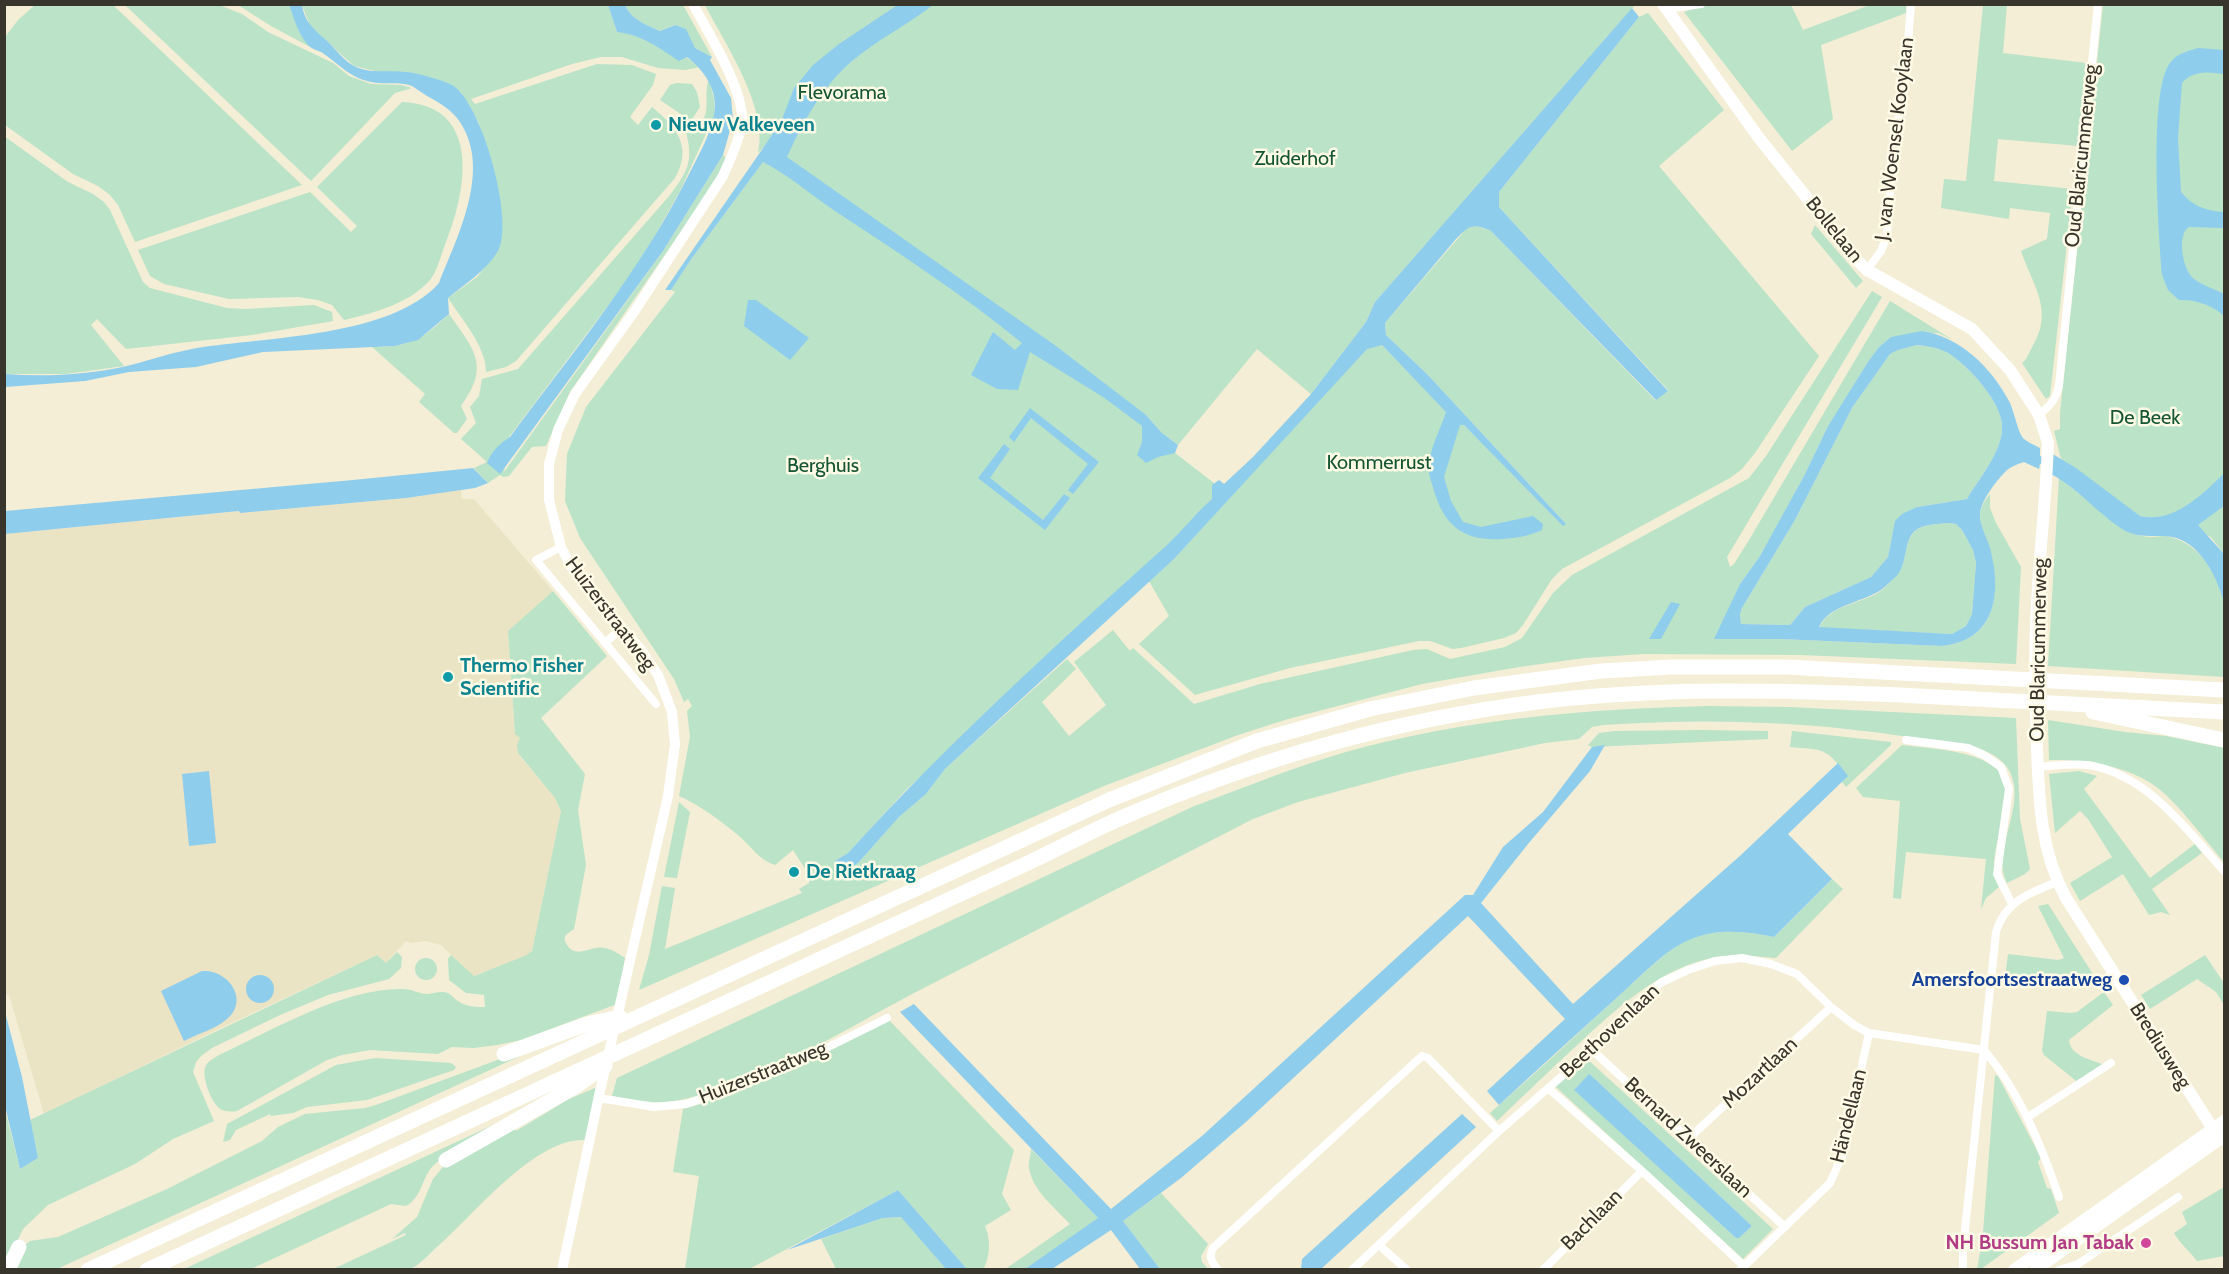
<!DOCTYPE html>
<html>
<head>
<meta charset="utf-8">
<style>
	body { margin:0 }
	#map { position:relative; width:2229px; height:1274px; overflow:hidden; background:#f3eed5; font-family:Cabin,sans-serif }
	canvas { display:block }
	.frame { position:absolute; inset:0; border:6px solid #38362c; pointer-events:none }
</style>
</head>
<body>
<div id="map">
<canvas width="2229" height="1274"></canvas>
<div class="frame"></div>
</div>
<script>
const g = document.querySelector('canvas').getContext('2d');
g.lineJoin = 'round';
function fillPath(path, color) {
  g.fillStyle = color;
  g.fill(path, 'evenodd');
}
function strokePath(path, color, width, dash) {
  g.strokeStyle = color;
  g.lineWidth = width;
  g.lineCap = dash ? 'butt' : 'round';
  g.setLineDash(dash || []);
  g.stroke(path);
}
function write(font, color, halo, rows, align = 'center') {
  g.font = font + ' Cabin,sans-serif';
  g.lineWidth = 5;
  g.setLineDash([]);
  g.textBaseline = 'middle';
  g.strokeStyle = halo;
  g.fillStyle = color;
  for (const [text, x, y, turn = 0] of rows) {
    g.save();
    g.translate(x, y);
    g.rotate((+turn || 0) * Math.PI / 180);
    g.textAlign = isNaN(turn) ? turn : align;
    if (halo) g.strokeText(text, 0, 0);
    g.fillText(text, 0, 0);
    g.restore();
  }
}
const built = new Path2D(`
	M461,490L462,499H474L553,591L508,631L515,733L520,738V756L555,798L561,811L532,951L528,955L473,976L441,945L426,941L410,943L406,941L386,963L377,955L229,1024L44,1114L9,995H5L4,534L240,511V513L406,498Z`);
const green = new Path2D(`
	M35,5H113L302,185L135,242L118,205L110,195L98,186L73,174L5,125V37L18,20Z
	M125,5H219L242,14L268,32L333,63L349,76L371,84L401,85L412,88L395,93L311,181Z
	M238,5H289L300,32L310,47L271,26Z
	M302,5H608L617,32C640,32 660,48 679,60L686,57L700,67L685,70L671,69L658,68L622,57H601L572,64L471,99L475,104L597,64L632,65L656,74L653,85L630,117L638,125L652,107C676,127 693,146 675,178L516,361L506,367L486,372C487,348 461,318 448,298L477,277L498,251L479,123L460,91L354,66L310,26Z
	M625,5H683L712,57L695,48L685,29L674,25L660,31C645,24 632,20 625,5Z
	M705,5H1635L1375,302L1366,322L1311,394L1257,349L1178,445L1162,433L1146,415L1135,416L1175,453L1227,493L906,790L848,853L835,861L838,874L858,863L899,817L926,794L945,769L1067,659L1076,669L1042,702L1069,736L1106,705L1074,662L1113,630L1130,651L1133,648L1194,704L1260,684L1413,650L1427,649L1450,659L1505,647L1522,638L1553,593L1572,575L1749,478L1766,456L1872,291L1882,297L1727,557L1730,567L1734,564L1749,540L1890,301L1953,340L1938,333L1891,337L1879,347L1828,426L1804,476L1777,526L1760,556L1740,584L1715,639H1780L1942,646C1996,640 2001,596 1990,551C1988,539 1980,527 1980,515C1981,506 1985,500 1990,494V508L1996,523L2021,567L2016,664L1800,655L1643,654L1584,658L1519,667L1422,684L1288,719L1238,735L1104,786L639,990L649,955L662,886L675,888L665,949L802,893L799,889L809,883V875L793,850L775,865C759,860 751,846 739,836C721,821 700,805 679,796L690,737L687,711L692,706L688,699L684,702L674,679L580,538L565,501L567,454L586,407L675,292L671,290L692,258L763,162L771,166L768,142L758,153C769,108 725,44 705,5Z
	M1704,5H1791L1803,30L1870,5H1906V13L1821,45L1833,119L1792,151L1684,12Z
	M1983,5H2007L2003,53L2086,63L2078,146L1998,139L1994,181L2073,189L2050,396L2046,399L2022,363L2026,359C2031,349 2037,339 2040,329C2048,302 2029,276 2021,251L2047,239L2050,213L2010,208L2009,219L1941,208L1944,179L1966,181Z
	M2103,5H2224V554L2211,537L2165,516L2149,518L2140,516L2130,510L2061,459L2054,431L2060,429V413Z
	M1648,13L1724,110L1659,166L1819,356L1755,453L1742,469L1730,478L1562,569L1552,579L1523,625L1516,633L1504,638L1461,648L1453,649L1430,641H1419L1290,668L1195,695L1139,644L1169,616L1149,581L1174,559L1375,338L1460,425H1464L1566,524L1428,375L1386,335L1385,323L1467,228L1474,225L1491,231L1655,400L1668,390L1499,207V192L1639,17Z
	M709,79L714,99L715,114L680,191L637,267L509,437L504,472L663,251L723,155L726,158L711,188L570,392L546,446L532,447L509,476L503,477L500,475L488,483L474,468L487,462L461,439L476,423L470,407L479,396L482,379L518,369L670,195C687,172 694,162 686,132C691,129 699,126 702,121C711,110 703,93 709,79Z
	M677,83L692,84L697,92L700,107L691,121L660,100L670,85Z
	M402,102C482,105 467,190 446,242C441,254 438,270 430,280C409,304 373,313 344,320L332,305L318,300L298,297L229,299L164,284L150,276L138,250L310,192L351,232L357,226L317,187Z
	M4,136L68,182L93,194L104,202L110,210L143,282L150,288L227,308L245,309L314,305L332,312L333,321L252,335L126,349L97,319L91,325L124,366L66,374H5Z
	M1815,225L1863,281L1856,288L1811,234Z
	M449,314C474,350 491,365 461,406L467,419L457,433H454L419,402L425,394L372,347C412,346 420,341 449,314Z
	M1917,345C1928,346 1938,348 1948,353C1968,365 2005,405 2002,430C2000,455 1979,478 1967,499L1917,507L1893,532L1888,557L1871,577L1805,607L1790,625L1741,624L1740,614L1742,608L1795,520L1852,408L1890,354L1898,350Z
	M2059,478L2125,530C2133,534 2142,537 2152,537C2158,537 2164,535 2170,537C2198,544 2220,573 2224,602C2228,623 2224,654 2224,677L2048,666Z
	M1948,523L1956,524L1962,530L1973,550L1976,563L1972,614L1966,626L1952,634L1819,628C1830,604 1863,604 1882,590C1888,585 1897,575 1901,569C1907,557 1905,539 1916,530C1924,524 1938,524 1948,523Z
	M553,591L607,656L541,718L585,774L578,810L586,865L574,929C569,933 562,935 566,943C575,961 591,945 604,948C612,949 619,954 625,958L617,1004L521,1040L497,1045L474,1048L452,1047L438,1054L370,1050L342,1055L327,1060L237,1111C231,1112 224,1112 219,1108C211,1101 202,1078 205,1068C207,1061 213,1059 219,1055C273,1030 343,988 403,989C411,989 418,993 426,994C433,994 440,990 448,993C452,995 454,999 458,1001C466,1007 476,1007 485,1007L484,995L466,993L449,980L448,959L451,955L474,976L527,955L532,951L561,811L555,798L518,753L517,745L520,738L515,734L508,631Z
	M1708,706L1788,707L2016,718L2020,819L2030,869L2025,874L2007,883C1990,851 2027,807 2010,772C2004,761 1994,754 1982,750C1958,740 1928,740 1902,736C1803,721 1703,718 1603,725L1592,727L1579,739L1545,743L1405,773L1298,802L1253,819C1140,877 1027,935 914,993C840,1032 762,1082 680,1100C657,1105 635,1100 612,1096L617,1078L1192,807C1243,788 1294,767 1346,752C1464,719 1586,709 1708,706Z
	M2048,720L2125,732L2166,736L2224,748V862C2205,840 2187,815 2166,795C2138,767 2087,759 2049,760Z
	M1700,730L1768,731V739L1592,747L1588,745L1599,733L1615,731Z
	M1792,731L1891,742V745L1846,787L1842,782L1847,776C1826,747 1824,750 1790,747Z
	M1902,745C1930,749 1997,750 2005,783C2009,802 2001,824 1997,843C1994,859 1991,872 1999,887L1986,898L1981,909L1986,859L1906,852L1901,899L1893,898L1900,801L1863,797L1856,788Z
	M2079,771L2097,776L2084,789L2150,878L2195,844L2202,853L2152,889L2170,915L2161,912L2149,915L2123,874L2080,901L2070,883L2112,857L2088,819L2080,811L2055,833L2049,774Z
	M679,802L690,812L677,878L664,877Z
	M1832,879L1843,889L1776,958C1753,956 1730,953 1707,959C1654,972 1613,1012 1574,1048C1548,1072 1523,1096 1497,1121L1490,1113C1534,1075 1577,1034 1620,995C1639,978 1665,951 1688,940C1715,928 1746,931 1774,937Z
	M2048,904L2098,982L2005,978L2008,954L2058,960L2064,958L2038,906Z
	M397,952L402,957L401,968L389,979L328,995L280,1015L212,1048L201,1056L196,1062L193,1072L214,1121L173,1139L135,1164L48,1205L23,1229L5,1267L4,1106L20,1169L38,1158L30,1120L377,955L386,963Z
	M2205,955L2224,983V1005L2216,992L2197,979L2150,1009L2141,995Z
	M415 969a11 11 0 1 1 22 0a11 11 0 1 1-22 0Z
	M2104,992L2113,1005L2069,1040C2070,1056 2092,1060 2105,1065L2080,1084L2044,1055L2042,1051L2047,1011L2071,1013L2077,1012Z
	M888,1019L1014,1150L1002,1194L1011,1210L985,1226C991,1240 990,1255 984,1268L985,1269H967L898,1190L751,1268L685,1269L699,1176L673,1172L683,1109C756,1090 821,1053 888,1019Z
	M535,1046H542L57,1269L11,1270L26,1244L30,1241L58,1237L167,1189L262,1141L278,1127L305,1114L365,1108L376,1105Z
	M1585,1057L1773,1229L1743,1259L1556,1087V1083ZM1589,1075L1595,1079L1752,1226L1739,1238H1736L1575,1089Z
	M375,1058L451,1063L456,1067L454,1070L367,1100L307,1107L293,1113L271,1116L270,1114L236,1130L230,1140L223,1142L227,1124L336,1065Z
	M1995,1075L1998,1076L2041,1158L2038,1162L2047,1188L2051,1189L2059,1213L1981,1269L1977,1270L1983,1233Z
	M597,1087L585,1140C534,1138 475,1214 438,1246C430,1253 420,1265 410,1269C400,1273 345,1269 331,1270L406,1235L405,1233L392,1239L417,1217L433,1179L443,1167L513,1127L516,1131L569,1099Z
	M510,1117C487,1131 453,1147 434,1165C421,1177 423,1197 406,1206L391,1204L251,1269L182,1270Z
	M1031,1149L1099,1219L1025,1269L1004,1270L1070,1224C1056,1209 1032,1190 1029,1168C1028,1163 1031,1155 1031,1149Z
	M2224,1187V1256L2197,1261C2190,1251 2180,1244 2174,1233L2187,1224L2182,1212Z
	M1161,1193L1208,1244L1201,1256L1202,1262L1208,1269H1160L1123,1221Z
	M902,1217L946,1269H836L821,1239L883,1218Z`);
const water = new Path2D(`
	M899,4L933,5C907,25 877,40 852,61C822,87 803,122 787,157L1056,346L1146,415L1162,433L1178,445L1175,453L1158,457L1146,463L1137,455L1142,442V426L1103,397L1030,352L1018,390L997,389L971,375L993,332L1015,350L1022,343C962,294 899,253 835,211C811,195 789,175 763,162L692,258L671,290H665L781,122L794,88L813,65L839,44Z
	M289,5H302C305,23 314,29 327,41C335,48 344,61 354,66C369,74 388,70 404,72C415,72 442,80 452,85C482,102 515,222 498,251C486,271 465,284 448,298L449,314L418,340L395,346L263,352L196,367L129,372L85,381L5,387V374C45,377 87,375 127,366C150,360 174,352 197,348C265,337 392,337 439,283C458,235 494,166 457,118C449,108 438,102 427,96C422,93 417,89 412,86C399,81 385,85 371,82C350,78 338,63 321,52C317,50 312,49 309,46C298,35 294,18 289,5Z
	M608,5H625C632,20 645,24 660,31L675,25L686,29L695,48L712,57L710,60L731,98L733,120L723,155L663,251L500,474L487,463C492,451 499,444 510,437C572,353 640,272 687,178C697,158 710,136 714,115C719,91 704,70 687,57L679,61C658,47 642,35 617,32Z
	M1632,8L1639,17L1499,192V207L1668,391L1656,400L1491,231C1472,223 1470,225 1456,239L1385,323L1386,335L1428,375L1566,524L1563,526L1464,425H1460L1444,477L1451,501L1463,522L1481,527L1533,516L1543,524L1542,530C1529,536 1516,538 1502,539C1464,541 1445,527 1434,491C1433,486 1430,479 1429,473C1427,453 1440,431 1446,412L1382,345L1367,349L1174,559L945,769L926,794L899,817L867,853L858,863L838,875L835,861L848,853C947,744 1057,644 1167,545C1183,530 1196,513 1212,499V485L1219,480L1224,484L1253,457L1311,394L1366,322L1375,302Z
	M2198,48L2224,50V74C2209,72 2193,70 2182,83L2178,138L2181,192C2192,206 2207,211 2224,212V228L2189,227C2176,235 2183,271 2194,279C2203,286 2215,289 2224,294V316C2213,305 2194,299 2179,300L2168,290L2162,275C2159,236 2148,91 2170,63C2176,54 2188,51 2198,48Z
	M748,300H756L809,338L790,360L744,326Z
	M1922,331C1960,337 1991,367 2009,401C2014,410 2018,434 2024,439C2029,443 2035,445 2040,448V456L2045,458L2046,450L2076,468L2140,516C2172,524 2203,495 2224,473V506L2198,525L2224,554V602C2216,574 2197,535 2162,536C2148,536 2135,537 2122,529C2095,511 2075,485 2045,471V465L2040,464L2039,469L2024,462C2018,464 2012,466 2007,470C1997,480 1979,502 1980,517C1981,528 1987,538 1990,548C2002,594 1996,640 1942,646L1780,639H1714L1740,584L1760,556L1804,476L1828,426L1868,362L1879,347L1891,337ZM1917,345C1928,346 1938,348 1948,353C1968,365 2005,405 2002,430C2000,455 1979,478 1967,499L1917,507L1902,514L1895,521L1888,557L1871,577L1805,607L1790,625L1741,624L1740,614L1742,608L1795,520L1852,408L1890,354L1898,350ZM1948,523L1956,524L1962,530L1973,550L1976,563L1972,614L1966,626L1952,634L1819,627C1830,603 1867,603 1886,586C1891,581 1898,576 1901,569C1907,557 1905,538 1916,530C1924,524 1938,524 1948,523Z
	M1030,408L1099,462L1073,494L1068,490L1088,464L1031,418L1014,442L1009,437Z
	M1004,444L1010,449L990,478L1043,520L1064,494L1070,498L1045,530L978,478Z
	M473,468L488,483L475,488L406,498L240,513L239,511L5,534V511L353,480Z
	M1671,602L1680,604L1661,639H1649Z
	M1605,745L1590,771L1528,844L1481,903L1573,1004L1742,854L1838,763L1848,776L1788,834L1832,879L1774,937C1746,931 1715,928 1689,940C1665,950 1640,977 1621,994C1580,1031 1539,1068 1499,1105L1487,1091L1565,1019L1468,916L1247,1121L1181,1178L1123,1221L1160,1269H1140L1111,1230L1052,1269H1025L1098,1218L900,1012L914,1004L1111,1209L1202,1136L1465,895H1473L1503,847L1543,812L1592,747Z
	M209,771L216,843L189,846L182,774Z
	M202,971C228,969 250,1000 227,1019C216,1029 197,1034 184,1041L161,991Z
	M246 989a14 14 0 1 1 28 0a14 14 0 1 1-28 0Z
	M4,1008L22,1077L38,1158L20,1169L5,1106Z
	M1589,1074L1595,1079L1752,1226L1739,1238H1736L1574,1090Z
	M1462,1114L1476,1127L1321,1269H1301L1302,1259Z
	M898,1190L967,1269H946L901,1217L883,1218L787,1250Z`);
const minor = new Path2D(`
	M1667,9L1701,4
	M1867,270L1881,251L1887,236L1892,159L1905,80L1911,4
	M2039,415C2050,406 2056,400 2059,385L2098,4
	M561,547L536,560L656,704
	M606,642L621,629
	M1906,740L1968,748L1984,755L2001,767L2009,789L1997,874L2012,904
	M2037,767C2054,766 2072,763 2088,765C2147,774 2187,830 2224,871
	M1592,1050L1785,1227
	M1548,1088L1642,1171L1744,1266
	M599,1098L654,1107L686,1104L737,1087L790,1066L887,1018
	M2028,1117L2111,1063
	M1688,1139L1831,1007
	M1379,1245L1407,1270
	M1218,1270C1212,1262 1208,1257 1213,1248L1422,1056L1428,1058L1499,1131
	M1352,1270L1499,1131L1592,1050L1648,993L1662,982L1688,970L1715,961L1742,958L1771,964L1797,974L1831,1007L1854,1025L1869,1033L1984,1050C2020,1092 2041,1145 2059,1197
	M1543,1270L1642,1171
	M1740,1270L1830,1183L1842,1156L1869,1033
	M1963,1270V1249L1996,932C2005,901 2030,893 2057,882
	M2059,1270L2078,1264L2178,1197`);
const tertiary = new Path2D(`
	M562,1270L600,1091L668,796L675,744L672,712L658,675L641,650L572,568L561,547L549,500V464L558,430L575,394L634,312L723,176C730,160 739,141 742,124C745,90 709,35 693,4`);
const secondary = new Path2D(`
	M1663,4L1759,138L1856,259L1867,270L1972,329L2010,370L2039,415L2048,443C2046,503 2038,564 2036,625C2034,666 2036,707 2037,748C2039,800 2040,851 2066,898L2220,1140
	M2014,1270L2224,1121
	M2035,1270L2224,1136`);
const motorway = new Path2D(`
	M2093,712L2224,740
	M504,1054L587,1024L620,1017
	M446,1160L573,1088L605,1066
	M8,1270L19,1247
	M88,1270L1109,800L1257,741L1370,709L1474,688L1601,671L1671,667H1786L2224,690
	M147,1270L1030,862C1060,848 1089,832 1119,819C1251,761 1394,720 1537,702C1658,687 1778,690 1899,695C2008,700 2116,707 2224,712`);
const markers = [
	[656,125,6,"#0f9aa8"],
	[448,677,6,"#0f9aa8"],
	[794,872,6,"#0f9aa8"],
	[2124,980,6,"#1a4fb4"],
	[2146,1243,6,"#d1479c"]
];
const parkNames = [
	["Flevorama",842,93],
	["Zuiderhof",1295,159],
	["De Beek",2145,418],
	["Kommerrust",1379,463],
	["Berghuis",823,466]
];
const cultureNames = [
	["Nieuw Valkeveen",668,125],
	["Thermo Fisher",460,666],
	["Scientific",460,689],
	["De Rietkraag",806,872]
];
const streetNames = [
	["J. van Woensel Kooylaan",1895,139,-83],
	["Oud Blaricummerweg",2082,156,-84],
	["Bollelaan",1834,230,51],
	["Huizerstraatweg",610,614,53],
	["Oud Blaricummerweg",2039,650,-89],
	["Beethovenlaan",1610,1031,-43],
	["Brediusweg",2160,1046,58],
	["Huizerstraatweg",763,1073,-22],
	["Mozartlaan",1760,1073,-43],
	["Händellaan",1849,1116,-76],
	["Bernard Zweerslaan",1688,1138,43],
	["Bachlaan",1592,1220,-45]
];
const transitNames = [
	["Amersfoortsestraatweg",2112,980]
];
const hotelNames = [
	["NH Bussum Jan Tabak",2134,1243]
];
fillPath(built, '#ebe4c4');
fillPath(green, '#bae3c8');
fillPath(water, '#8fcded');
strokePath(minor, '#fff', 8);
strokePath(tertiary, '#fff', 10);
strokePath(secondary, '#fff', 12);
strokePath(motorway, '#fff', 15);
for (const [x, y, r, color] of markers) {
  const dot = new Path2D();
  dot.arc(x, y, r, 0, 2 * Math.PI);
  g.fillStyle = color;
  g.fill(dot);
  strokePath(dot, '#fffbe7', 2);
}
write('20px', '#145533', '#fffbe7', parkNames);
write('bold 20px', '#0d838f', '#fffbe7', cultureNames, 'left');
write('20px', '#38362c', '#fffbe7', streetNames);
write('bold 20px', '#164399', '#fffbe7', transitNames, 'right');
write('bold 20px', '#b23c85', '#fffbe7', hotelNames, 'right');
</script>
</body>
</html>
